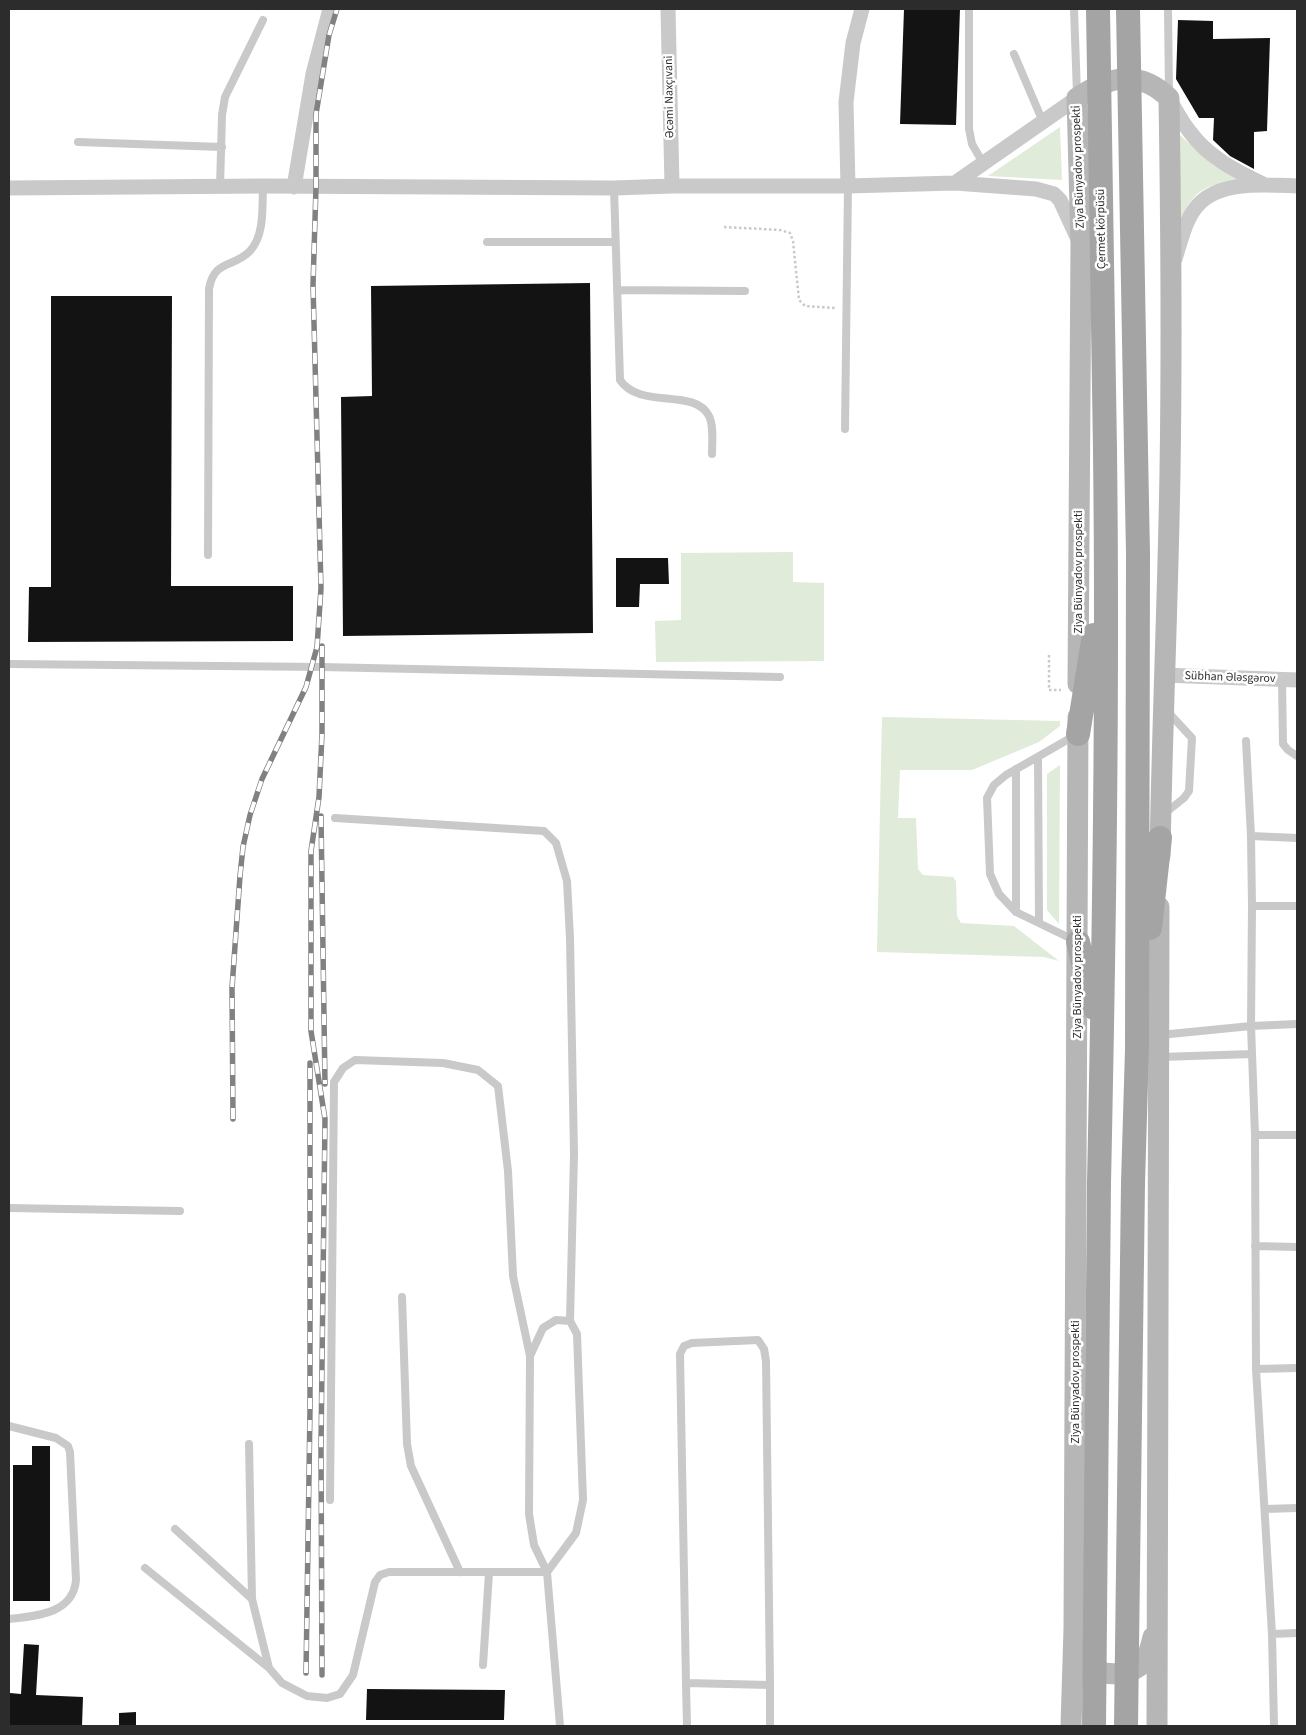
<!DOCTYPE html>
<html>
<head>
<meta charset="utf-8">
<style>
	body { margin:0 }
	#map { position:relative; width:1306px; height:1735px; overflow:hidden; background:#fff; font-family:"Source Sans 3",sans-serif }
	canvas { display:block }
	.frame { position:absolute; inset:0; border:10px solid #2c2c2c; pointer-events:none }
</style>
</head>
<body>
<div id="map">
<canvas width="1306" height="1735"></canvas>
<div class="frame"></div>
</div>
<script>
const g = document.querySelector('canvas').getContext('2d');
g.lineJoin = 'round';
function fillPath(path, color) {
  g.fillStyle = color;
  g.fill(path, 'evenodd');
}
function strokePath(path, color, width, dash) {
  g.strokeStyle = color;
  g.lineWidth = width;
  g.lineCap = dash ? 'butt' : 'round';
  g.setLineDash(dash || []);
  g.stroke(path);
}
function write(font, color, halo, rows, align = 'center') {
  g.font = font + ' "Source Sans 3",sans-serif';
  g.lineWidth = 5;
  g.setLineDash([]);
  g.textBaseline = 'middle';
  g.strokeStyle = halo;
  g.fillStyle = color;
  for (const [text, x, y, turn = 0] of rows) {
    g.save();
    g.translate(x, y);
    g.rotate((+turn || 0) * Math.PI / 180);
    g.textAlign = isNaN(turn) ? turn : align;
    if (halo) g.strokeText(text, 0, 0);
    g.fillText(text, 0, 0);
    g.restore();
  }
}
const green = new Path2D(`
	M1060,127L1062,180L988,176Z
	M1180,135C1199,153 1216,168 1239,180C1205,186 1196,187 1180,220Z
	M793,552V582L824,583V661L656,662L655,621L681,620V553Z
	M882,717L1060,721V726L1039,742L972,770H900L898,818H916L918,869L923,875L953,877L956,881L957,916L961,923L1014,926L1059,961L1044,957L877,952Z
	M1060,765L1059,924L1047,910V774Z`);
const building = new Path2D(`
	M904,9H960L956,125L900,124Z
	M1178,20L1213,21V39L1270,38L1267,131L1254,132V169L1230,156L1213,140L1214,118H1199L1176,79Z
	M590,283L593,633L343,636L341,397L372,396L371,286Z
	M51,296H172L171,586H293V641L28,642L29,587H51Z
	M616,558H668L669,584H640L639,607H616Z
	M32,1446H50V1601H13V1465H32Z
	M24,1644L39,1645L36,1695L83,1697L82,1726H9L10,1693L21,1694Z
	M367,1689L505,1690L504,1720H366Z
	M136,1712V1726H119V1713Z`);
const path = new Path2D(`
	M724,227L780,230L790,233L793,241L799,300L805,306L835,308
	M1049,655V690H1061`);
const service = new Path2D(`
	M969,9V129L972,144L983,163
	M1074,9L1077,94
	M1168,9L1169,94
	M1014,54L1043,122
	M78,142L222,147
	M220,187L222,115L225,97L263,20
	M614,188L620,380C640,410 694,387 709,416C714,426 712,443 712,454
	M487,242H615
	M617,290L745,291
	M845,429L848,186
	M208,555L209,289C214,259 234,268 250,251C265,235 262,206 263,186
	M9,664L322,667L780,677
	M1282,680L1283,744L1288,750L1297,756
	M1074,736L1006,775L994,785L987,798L990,874L999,894L1016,912L1076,941
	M1246,741L1251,836L1252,906L1251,1026L1255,1135L1256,1369L1272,1634L1274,1726
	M1038,757L1039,923
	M1164,814L1184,798L1189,791L1192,738L1167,711
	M335,818L544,831L556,843L567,881L570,938L574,1154L570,1321
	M1251,836L1297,838
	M1252,906H1297
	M1016,912V769
	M1160,1035L1251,1026L1297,1024
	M1161,1057L1252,1054
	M1255,1135H1297
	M9,1208L180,1211
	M1255,1246L1297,1247
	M402,1297L407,1444L411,1466L460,1572
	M556,1320L570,1321L577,1334L583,1500L576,1533L547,1572L534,1545L529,1514L530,1356L543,1328Z
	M1256,1369L1297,1368
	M9,1426L56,1438L68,1446L70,1452L76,1580C73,1614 36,1616 9,1619
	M249,1444L252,1599L269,1668L282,1683L307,1696L327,1698L340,1694L353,1675L375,1582L380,1575L389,1572H547L560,1726
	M330,1500L334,1082L343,1068L355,1060L443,1063L478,1070L498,1086L508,1171L513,1276L530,1356
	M1265,1509L1297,1508
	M175,1529L252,1599
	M145,1568L269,1668
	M1272,1634L1297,1633
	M483,1665L489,1573
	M686,1683L687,1726
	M770,1685L686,1683L680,1354L684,1346L692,1343L758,1340L764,1349L766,1361L770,1685V1726`);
const minor = new Path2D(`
	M668,9L672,186
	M1169,99C1176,110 1182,122 1190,132C1208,157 1236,171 1263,184
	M955,183L1077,98
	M848,186L846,102L853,43L862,9
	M294,187L313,74L330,9
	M9,188L263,186L614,188L672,186H848L955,183L1036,189L1054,194L1060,200L1077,237
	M1175,259C1181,241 1185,219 1198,205C1220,180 1267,185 1297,186
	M1163,675L1297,680`);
const secondary = new Path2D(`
	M1078,684L1081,245L1077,98C1109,76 1139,69 1169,98C1171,223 1172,347 1170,471C1168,600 1162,728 1160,856
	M1084,1655C1088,1661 1091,1666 1097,1670C1110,1677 1132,1674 1143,1663C1149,1656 1151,1645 1153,1637
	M1071,1726L1074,1629L1078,717
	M1157,1726L1159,907`);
const primary = new Path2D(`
	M1078,734L1094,635
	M1150,928L1160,838
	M1078,942L1094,1008
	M1133,1183L1137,1049L1138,554L1136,450
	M1099,1184C1104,939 1108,694 1105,450`);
const rail = new Path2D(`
	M322,646V734L319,797L311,851V1031L325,1119L321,1447L322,1675
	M321,816L325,1084
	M233,1119L232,988L240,876L243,847L250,815L262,779L306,687L317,647L321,588L313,285L316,187V114L329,35L337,9
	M306,1673L310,1409V1063`);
const primaryBridge = new Path2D(`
	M1098,9L1105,450
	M1128,9L1136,450
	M1094,1726L1099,1184
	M1126,1726L1133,1183`);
const streetNames = [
	["Əcəmi Naxçıvani",670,97,-91],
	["Ziya Bünyadov prospekti",1079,167,-92],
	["Çermet körpüsü",1102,229,-91],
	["Ziya Bünyadov prospekti",1079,572,-90],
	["Sübhan Ələsgərov",1230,678,2],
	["Ziya Bünyadov prospekti",1078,977,-90],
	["Ziya Bünyadov prospekti",1076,1382,-90]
];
fillPath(green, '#e1ebd9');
fillPath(building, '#131313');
strokePath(path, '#c9c9c9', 2.5, [2.5, 2.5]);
strokePath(service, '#c9c9c9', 8);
strokePath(minor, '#c9c9c9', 15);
strokePath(secondary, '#b6b6b6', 21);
strokePath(primary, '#a4a4a4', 24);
strokePath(rail, '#818181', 5.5);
strokePath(rail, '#fff', 4, [11]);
strokePath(primaryBridge, '#a4a4a4', 24);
write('12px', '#2c2c2c', '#fff', streetNames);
</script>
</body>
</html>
